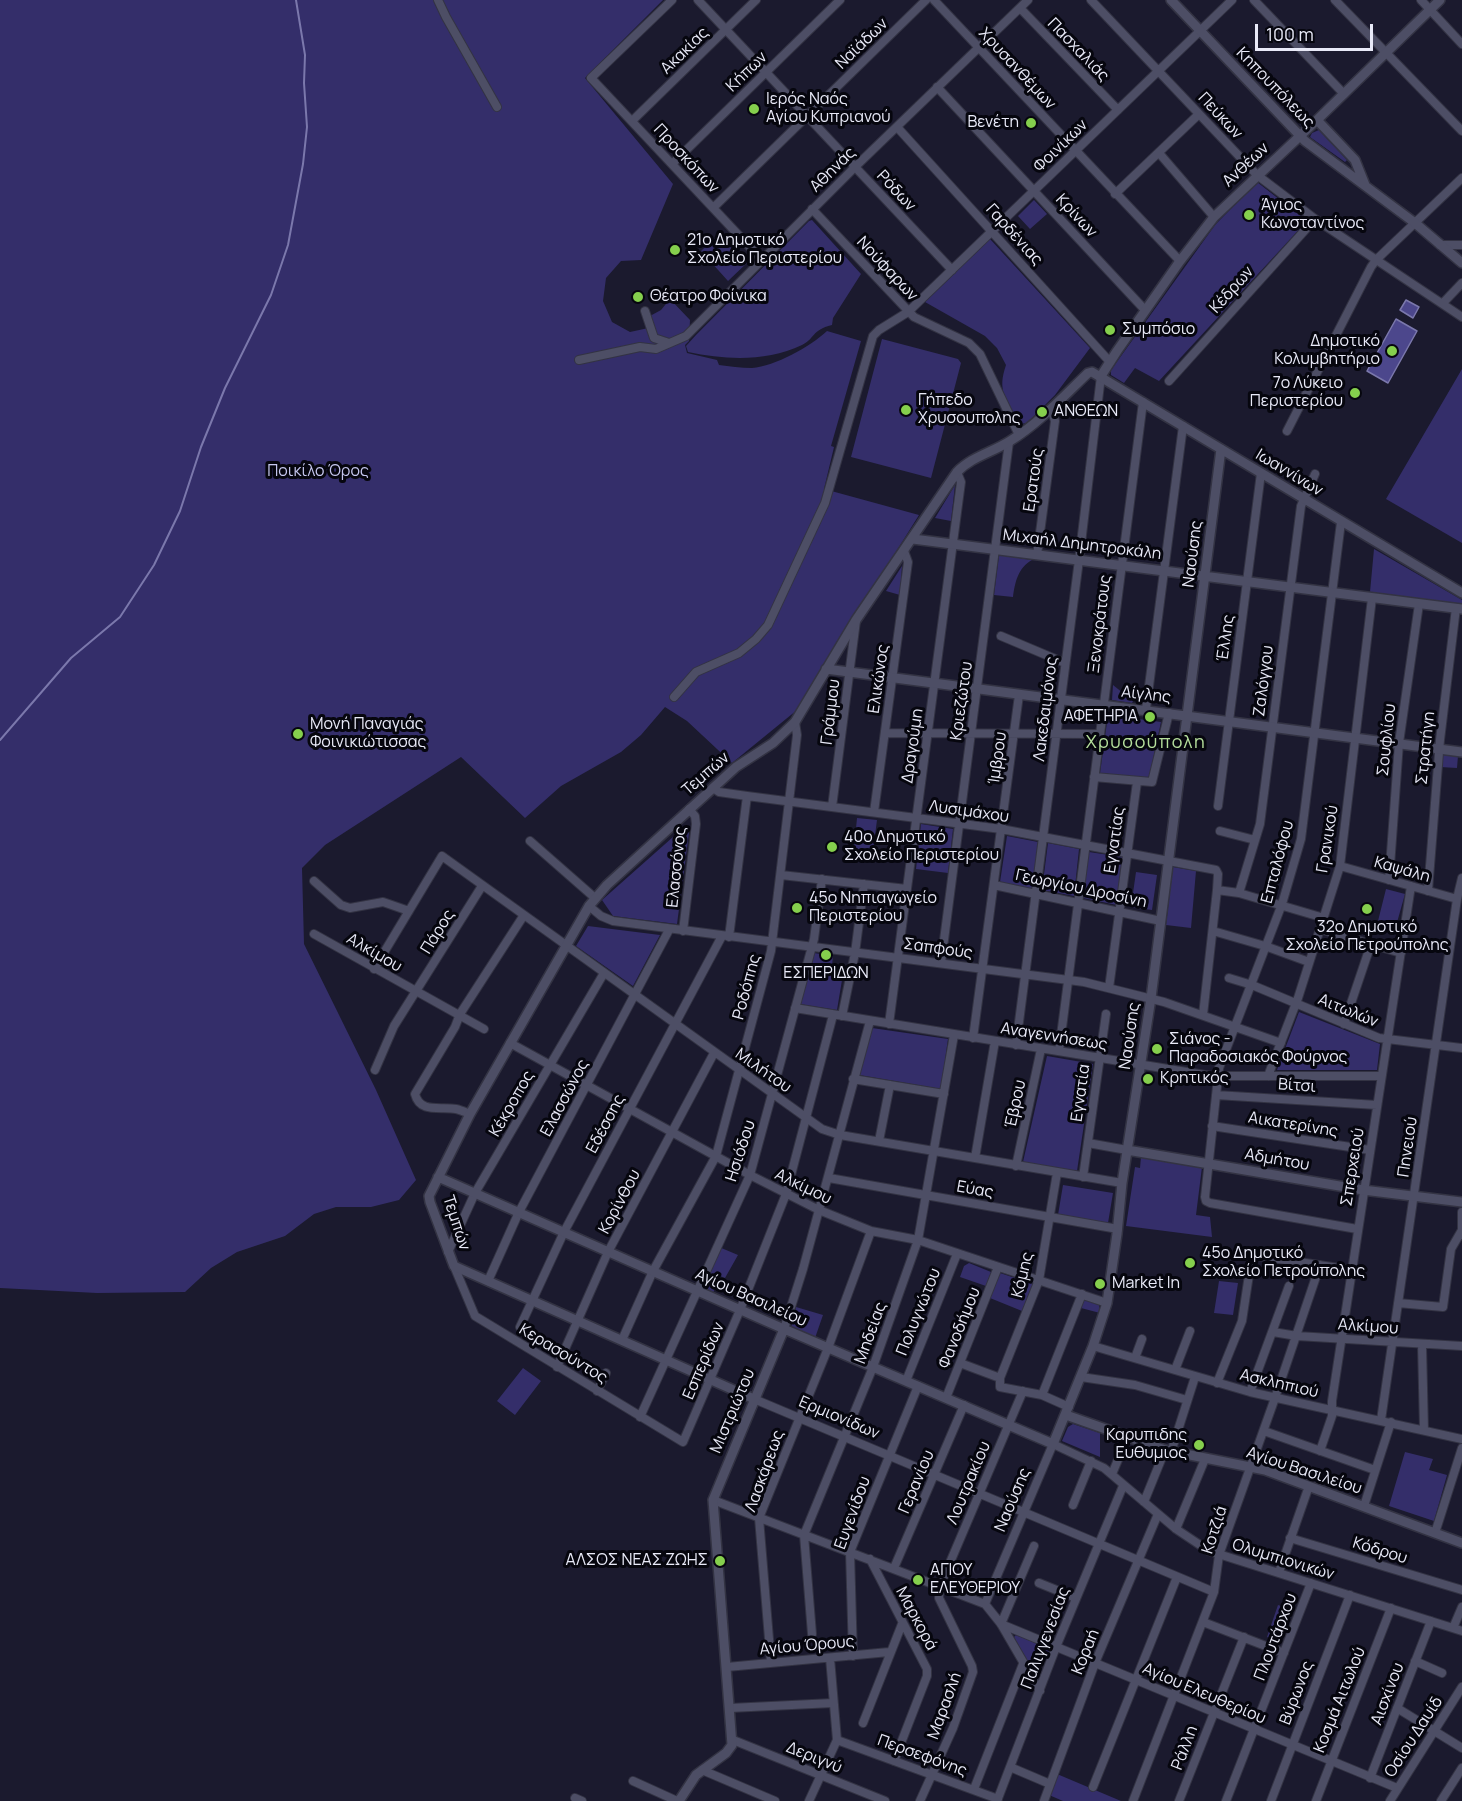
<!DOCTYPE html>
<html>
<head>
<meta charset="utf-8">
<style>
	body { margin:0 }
	#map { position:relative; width:1462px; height:1801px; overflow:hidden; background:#1b1a2e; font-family:Manrope,sans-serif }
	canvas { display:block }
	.scale { position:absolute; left:1255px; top:24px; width:118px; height:27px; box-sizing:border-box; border:3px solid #e9eaf8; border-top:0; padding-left:8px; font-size:18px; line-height:21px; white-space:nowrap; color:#e9eaf8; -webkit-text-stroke:4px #06060e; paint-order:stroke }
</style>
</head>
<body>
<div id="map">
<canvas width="1462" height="1801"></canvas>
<div class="scale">100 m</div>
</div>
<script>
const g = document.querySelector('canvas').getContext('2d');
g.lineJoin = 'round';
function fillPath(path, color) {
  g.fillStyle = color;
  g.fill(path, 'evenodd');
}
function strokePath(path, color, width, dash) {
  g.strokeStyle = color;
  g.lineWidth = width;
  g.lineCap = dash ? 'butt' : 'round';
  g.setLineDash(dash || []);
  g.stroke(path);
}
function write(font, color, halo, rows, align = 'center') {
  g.font = font + ' Manrope,sans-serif';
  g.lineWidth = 6;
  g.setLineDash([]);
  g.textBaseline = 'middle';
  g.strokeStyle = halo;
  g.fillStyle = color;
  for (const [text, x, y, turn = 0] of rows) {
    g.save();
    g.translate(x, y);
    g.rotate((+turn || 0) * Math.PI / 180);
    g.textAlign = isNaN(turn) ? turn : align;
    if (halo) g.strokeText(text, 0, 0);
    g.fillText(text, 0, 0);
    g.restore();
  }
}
const green = new Path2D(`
	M0,0H663L585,78L673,184L641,260L621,261L606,278L603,301L612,322L630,332L653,327L650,316L661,310L670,299L690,320L689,341L685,345L687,353L717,360L719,365C729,366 741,368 752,368C775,366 810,347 827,331L861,341L831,446L834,447L824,489L919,515L797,710L732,763L687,721L665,707L641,735L621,752L561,786L525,818L461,757L325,845L302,868L304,944L376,1090L416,1180L399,1200L371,1207H336L314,1214L285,1236L237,1252L211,1268L185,1292L97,1293L0,1288Z
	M1319,130L1347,160L1345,162L1310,137L1312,133Z
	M1257,182L1307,221L1159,381L1135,368L1124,383L1111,375V370L1215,225Z
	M1034,200L1047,214L1030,229L1018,216Z
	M812,220L861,274L833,318L832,325C811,330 815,339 802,345C766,362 726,360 688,352L686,346L696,335L809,221Z
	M720,233L749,261L728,281L701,251Z
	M990,239L1090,348L1055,395L1027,423L1020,424L1016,421C1006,397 997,391 1006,365L997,348L985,336L925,302Z
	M882,339L958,359L961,363L931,478L851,457Z
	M1462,369V543L1386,499Z
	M955,485L951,521L935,518Z
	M1374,549L1462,600V604L1370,592Z
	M999,555L1032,560C1018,568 1015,582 1013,597L994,595Z
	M902,566L900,595L886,591Z
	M1113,685L1133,701L1132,703L1112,700Z
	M1108,715L1161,722L1149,778L1100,773Z
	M1441,754L1458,756L1457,768L1440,767Z
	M857,818L877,820L873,851L854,849Z
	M921,824L953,829L948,873L916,869Z
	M682,829L689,833L677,924L613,916L602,900Z
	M1007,836L1038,842L1033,889L1000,882Z
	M1048,843L1079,849L1074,896L1042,890Z
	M1089,852L1122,857L1117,905L1083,898Z
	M1173,867L1196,871L1191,928L1166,925Z
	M1136,872L1157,875L1152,910L1131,907Z
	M1386,889L1405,894L1396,926L1378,921Z
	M588,926L660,935L633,986L576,946Z
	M814,953L833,956L832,966L844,968L837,1010L799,1004Z
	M1299,1012L1380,1044L1377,1070H1277Z
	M872,1028L948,1039L941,1089L859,1075Z
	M1047,1056L1093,1064L1077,1171L1023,1162Z
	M1141,1157L1202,1167L1196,1215L1210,1217L1212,1237L1126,1226L1135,1167L1140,1168Z
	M1063,1185L1113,1193L1108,1223L1058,1215Z
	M719,1247L738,1255L725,1278L720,1276L713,1293L702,1288Z
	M969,1263L991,1272L986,1286L960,1277L964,1266Z
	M1000,1273L1033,1284L1022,1311L990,1298Z
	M1219,1281L1238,1283L1233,1315L1214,1313Z
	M1084,1299L1099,1305L1100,1313L1081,1308Z
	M796,1307L823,1315L815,1338L791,1328Z
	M523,1368L541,1381L515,1415L497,1401Z
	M1073,1424L1100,1433V1457L1062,1441L1068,1427Z
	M1405,1452L1433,1459L1429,1470L1447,1475L1434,1521L1389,1506Z
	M1278,1605L1293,1610L1280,1642L1267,1637Z
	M1016,1635L1050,1649L1046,1660L1036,1657L1032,1669L1014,1637Z
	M1057,1774L1121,1801H1063L1049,1795Z`);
const water = new Path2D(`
	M1406,300L1419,307L1413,318L1400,310Z
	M1396,319L1417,331L1388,383L1367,371Z`);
const stream = new Path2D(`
	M0,740L71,658L120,617L154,565L180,511L201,447L225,388L271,295L288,245L303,164L307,127L304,83L305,55L296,0`);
const minor = new Path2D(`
	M438,0L446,17L497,107
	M672,0L591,78L761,259
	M698,0L952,270
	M934,0L1180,261
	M1091,0L1257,175L1315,219L1462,317
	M1254,0L1344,94
	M1335,0L1462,131
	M1421,0L1462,44
	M1020,8L1118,110
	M937,87L1145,310
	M632,121L756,0
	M897,127L1110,362
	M1159,153L1214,217
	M672,164L840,0
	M1115,194L1199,114
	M713,208L926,0
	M812,209L914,317L969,343L980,354L1019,435
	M1440,245H1462
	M1443,303L1462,283
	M645,311L654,338L669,343
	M579,360L640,347L656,349L686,336L855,167L1028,0
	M1169,381L1315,219
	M1287,431L1371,267L1376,260L1462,178
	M1341,522L1301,839L1282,904L1219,1068L1205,1197L1206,1201L1210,1203L1357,1229
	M1037,555L1055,421L1051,409
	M1001,636L1065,663
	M674,697L696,672L739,653L756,639L768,625L825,503L873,336L879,330L908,312L1232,0
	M1146,709L1183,426
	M885,733L1099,734
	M1094,777L1152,782L1169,713
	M713,788L719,792L747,796L1001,829L1216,870L1218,874L1217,890L1203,1015
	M1218,806L1261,473
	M832,807L856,621
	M874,812L908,562L904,551
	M1220,831L1255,840
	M530,841L595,898
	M1340,866L1457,899
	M781,875L907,889
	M1389,880L1399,743L1419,604
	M314,881L341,905L350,908L383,902L409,911
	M994,885L1161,921
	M1217,890L1239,893L1324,918
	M1428,891L1440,740L1456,608
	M1239,893L1260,824L1301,506L1315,474
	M589,906L601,916L613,921L1084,982L1164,1002L1281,1043
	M1320,929L1401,953
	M683,931L696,824L695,816L689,809
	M1213,931L1265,946L1309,962
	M314,934L484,1029
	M729,937L747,796
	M941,963L1009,442
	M374,969L442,856L822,1129L840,1135L1122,1183
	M1229,978L1252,985L1379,1038L1462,1048
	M1109,988L1137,782
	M795,1008L1211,1076H1381
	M842,1016L855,953L864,884
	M889,1024L961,482L957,472
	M1344,1024L1371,944
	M973,1038L1019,695
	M510,1043L750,1175L819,1210L871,1231L918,1240L1107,1303
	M1016,1045L1079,560L1101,376
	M1059,1051L1143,402
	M375,1070L394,1026L482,886
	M1268,1076L1298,998L1340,866L1372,598
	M853,1079L944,1094
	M1216,1095L1377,1105
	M470,1114C465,1112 461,1110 456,1109C441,1106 420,1114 415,1094L455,1027L460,1014L524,915
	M1212,1126L1370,1150
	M879,1141L890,1085
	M1088,1143L1127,1150
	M975,1158L995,1041
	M1016,1166L1041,1049
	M1083,1177L1106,1014
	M829,1178L1118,1229
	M1462,1235V1212
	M448,1252L475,1193L604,973
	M454,1266L475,1316L683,1442L740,1310L786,1194L833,1015
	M488,1281L519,1212L669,930
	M1398,1303L1443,1307L1451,1249L1462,1230
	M520,1327L564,1232L722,936
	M784,1329L803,1269L870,1021
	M1273,1332L1297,1336L1462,1346
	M622,1340L653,1271L716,1156L771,951L797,735L795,722
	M1422,1345L1424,1430
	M1093,1346L1250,1392L1462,1439
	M1135,1358L1142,1339
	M960,1363L1000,1378V1387L1042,1395L1069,1407
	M557,1367L608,1252L714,1053
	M1175,1370L1190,1331
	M1081,1377L1135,1385L1187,1400
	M1000,1378L1039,1280L1057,1173
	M906,1381L957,1254
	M1217,1383L1242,1321L1252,1255L1352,1270
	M597,1391L606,1373
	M1250,1392L1289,1286
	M1042,1395L1082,1294
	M946,1398L998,1267
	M754,1399L1214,1592
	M640,1417L750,1175L814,939L822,879
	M1381,1420L1457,899L1462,878
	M1264,1431L1375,1470
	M1320,1451L1332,1416V1401L1411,886
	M1171,1452L1195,1377
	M1112,1474L1128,1436
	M713,1500L985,1604L1001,1624L1040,1691
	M1144,1502L1165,1450
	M1073,1505L1091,1461
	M1364,1506L1391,1422
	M1176,1529L1205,1459
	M1435,1533L1462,1448
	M1290,1538L1462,1590
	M1034,1546L1001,1624L1397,1788
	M870,1559L927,1669V1676L894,1761
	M894,1568L964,1405
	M1279,1572L1309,1486
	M1039,1583L1076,1598
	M985,1604L1053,1444L1104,1468L1176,1529L1209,1551L1462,1631
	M1203,1622L1284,1653
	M1453,1628L1462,1607
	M812,1634L804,1535L873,1367L918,1240L954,1035
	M853,1656L850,1552L918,1386
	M1415,1661L1442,1673
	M771,1663L759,1518L828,1348L871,1231
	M727,1667L889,1652
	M730,1708L833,1703
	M1397,1708L1462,1748
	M863,1723L902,1624
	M733,1740L885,1801
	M837,1740L998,1799
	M1010,1767L1050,1784
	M702,1770L775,1801
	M1370,1778L1431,1621
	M633,1781L677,1801
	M1093,1787L1177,1577
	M974,1789L1023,1664
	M575,1798L582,1801
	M809,1801L837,1740L830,1658
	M920,1801L953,1728L973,1672L972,1666L939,1598L940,1586L1023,1391
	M997,1801L1056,1647L1123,1486
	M1044,1801L1095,1663L1158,1514
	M1133,1801L1214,1592L1219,1555L1275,1398L1320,1265
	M1179,1801L1244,1637
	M1226,1801L1311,1583
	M1271,1801L1350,1595
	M1316,1801L1391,1608
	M1390,1801L1462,1687
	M1441,1801L1462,1768`);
const tertiary = new Path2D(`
	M1171,0L1305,141L1415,223L1462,263
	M1317,120L1355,160L1365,185
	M1101,376L1117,351L1180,261L1214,217L1317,120L1440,0
	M913,539L1462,609
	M826,669L1462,752
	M1127,1150L1363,1190L1462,1202
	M438,1177L784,1329L1053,1444L1093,1346L1107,1303L1117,1234L1122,1183L1151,998L1221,449
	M754,1399L454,1266L430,1202L429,1196L470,1114L589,906L607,885L736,767L773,743L795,722L856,620L957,472C971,457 993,452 1010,441C1039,423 1063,397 1088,373L1092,372L1462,593
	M1066,1415L1165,1450L1265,1470L1462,1543
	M679,1801L696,1775L726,1753L732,1745L713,1500L784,1329`);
const markers = [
	[754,109,6,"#85cf4d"],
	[1031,123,6,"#85cf4d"],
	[1249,215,6,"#85cf4d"],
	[675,250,6,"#85cf4d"],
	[638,297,6,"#85cf4d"],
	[1110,330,6,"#85cf4d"],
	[1392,351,6,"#85cf4d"],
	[1355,393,6,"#85cf4d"],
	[906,410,6,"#85cf4d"],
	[1042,412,6,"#85cf4d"],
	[1150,717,6,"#85cf4d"],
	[298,734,6,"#85cf4d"],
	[832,847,6,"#85cf4d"],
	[797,908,6,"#85cf4d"],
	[1367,909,6,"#85cf4d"],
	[826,955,6,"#85cf4d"],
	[1157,1049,6,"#85cf4d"],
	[1148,1079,6,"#85cf4d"],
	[1190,1263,6,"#85cf4d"],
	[1100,1284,6,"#85cf4d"],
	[1199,1445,6,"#85cf4d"],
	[720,1561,6,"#85cf4d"],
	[918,1580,6,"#85cf4d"]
];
const streetNames = [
	["Ναϊάδων",862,44,-44],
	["Πασχαλιάς",1078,50,46],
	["Ακακίας",685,51,-44],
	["Χρυσανθέμων",1017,69,47],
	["Κήπων",747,72,-44],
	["Κηπουπόλεως",1275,88,46],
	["Πεύκων",1220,116,47],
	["Φοινίκων",1061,146,-44],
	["Προσκόπων",686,159,47],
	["Ανθέων",1246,165,-43],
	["Αθηνάς",833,170,-44],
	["Ρόδων",896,191,47],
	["Κρίνων",1076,216,47],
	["Γαρδένιας",1014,235,48],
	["Νούφαρων",887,269,47],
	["Κέδρων",1232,290,-48],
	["Ιωαννίνων",1289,473,31],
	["Ερατούς",1034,480,-82],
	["Μιχαήλ Δημητροκάλη",1082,545,7],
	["Ναούσης",1193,554,-83],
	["Ξενοκράτους",1100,624,-83],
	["Έλλης",1226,638,-82],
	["Ελικώνος",879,679,-82],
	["Ζαλόγγου",1264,681,-83],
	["Αίγλης",1146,695,7],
	["Κριεζώτου",962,701,-82],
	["Λακεδαιμόνος",1046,709,-83],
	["Γράμμου",831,712,-83],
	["Σουφλίου",1387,740,-84],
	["Δραγούμη",913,746,-82],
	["Στρατήγη",1426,748,-84],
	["Ίμβρου",998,758,-82],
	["Τεμπών",706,774,-41],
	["Λυσιμάχου",969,812,8],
	["Γρανικού",1328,839,-81],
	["Εγνατίας",1115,840,-82],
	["Επταλόφου",1278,862,-75],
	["Ελασσόνος",677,867,-84],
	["Καψάλη",1402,870,16],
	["Γεωργίου Δροσίνη",1081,889,12],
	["Πάρος",438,932,-58],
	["Σαπφούς",938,949,8],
	["Αλκίμου",374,953,30],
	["Ροδόπης",747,987,-75],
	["Αιτωλών",1348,1011,22],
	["Ναούσης",1130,1036,-82],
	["Αναγεννήσεως",1054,1037,9],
	["Μιλήτου",763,1071,35],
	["Βίτσι",1297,1086,4],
	["Εγνατία",1081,1093,-82],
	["Ελασσώνος",565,1098,-62],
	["Κέκροπος",512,1104,-60],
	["Έβρου",1016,1104,-78],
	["Εδέσσης",606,1124,-62],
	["Αικατερίνης",1293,1125,9],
	["Πηνειού",1408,1147,-82],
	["Ησιόδου",741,1151,-72],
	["Αδμήτου",1277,1160,10],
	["Σπερχειού",1353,1167,-81],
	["Αλκίμου",803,1187,26],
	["Εύας",975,1190,10],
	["Κορίνθου",620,1202,-62],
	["Τεμπών",456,1223,72],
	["Κόμης",1023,1275,-76],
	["Αγίου Βασιλείου",751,1298,24],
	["Πολυγνώτου",919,1312,-68],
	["Αλκίμου",1368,1327,4],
	["Φανοδήμου",960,1328,-68],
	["Μηδείας",871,1333,-70],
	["Κερασούντος",563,1354,31],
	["Εσπερίδων",704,1361,-67],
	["Ασκληπιού",1279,1384,13],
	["Μιστριώτου",733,1411,-67],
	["Ερμιονίδων",839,1418,23],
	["Λασκάρεως",765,1471,-70],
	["Αγίου Βασιλείου",1304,1471,18],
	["Γερανίου",917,1482,-67],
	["Λουτρακίου",969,1483,-67],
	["Ναούσης",1013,1500,-67],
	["Ευγενίδου",853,1513,-70],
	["Κοτζιά",1215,1530,-72],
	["Κόδρου",1380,1551,17],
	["Ολυμπιονικών",1283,1560,17],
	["Μαρκορά",916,1619,62],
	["Πλουτάρχου",1276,1637,-69],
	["Παλιγγενεσίας",1046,1638,-69],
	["Αγίου Όρους",807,1646,-5],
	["Κοραή",1086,1652,-68],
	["Βύρωνος",1297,1693,-69],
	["Αγίου Ελευθερίου",1204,1694,23],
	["Αισχίνου",1388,1694,-69],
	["Κοσμά Αιτωλού",1340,1700,-68],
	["Μαρασλή",945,1706,-70],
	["Οσίου Δαυίδ",1414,1737,-57],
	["Ράλλη",1185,1748,-69],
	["Περσεφόνης",922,1756,20],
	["Δεριγνύ",814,1758,22]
];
const poiNames = [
	["Ιερός Ναός",766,100],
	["Αγίου Κυπριανού",766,118],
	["Βενέτη",1019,123,"right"],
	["Άγιος",1261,206],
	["Κωνσταντίνος",1261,224],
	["21ο Δημοτικό",687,241],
	["Σχολείο Περιστερίου",687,259],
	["Θέατρο Φοίνικα",650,297],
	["Συμπόσιο",1122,330],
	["Δημοτικό",1380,342,"right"],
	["Κολυμβητήριο",1380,360,"right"],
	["7ο Λύκειο",1343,384,"right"],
	["Περιστερίου",1343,402,"right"],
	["Γήπεδο",918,401],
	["Χρυσουπολης",918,419],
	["ΑΝΘΕΩΝ",1054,412],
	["ΑΦΕΤΗΡΙΑ",1138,717,"right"],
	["Μονή Παναγιάς",310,725],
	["Φοινικιώτισσας",310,743],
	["40ο Δημοτικό",844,838],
	["Σχολείο Περιστερίου",844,856],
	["45ο Νηπιαγωγείο",809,899],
	["Περιστερίου",809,917],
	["32ο Δημοτικό",1367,928,"center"],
	["Σχολείο Πετρούπολης",1367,946,"center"],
	["ΕΣΠΕΡΙΔΩΝ",826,974,"center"],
	["Σιάνος -",1169,1040],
	["Παραδοσιακός Φούρνος",1169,1058],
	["Κρητικός",1160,1079],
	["45ο Δημοτικό",1202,1254],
	["Σχολείο Πετρούπολης",1202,1272],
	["Market In",1112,1284],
	["Καρυπιδης",1187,1436,"right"],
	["Ευθυμιος",1187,1454,"right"],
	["ΑΛΣΟΣ ΝΕΑΣ ΖΩΗΣ",708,1561,"right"],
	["ΑΓΙΟΥ",930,1571],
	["ΕΛΕΥΘΕΡΙΟΥ",930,1589]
];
const parkNames = [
	["Ποικίλο Όρος",318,472]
];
const neighbourhoodNames = [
	["Χρυσούπολη",1146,743]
];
fillPath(green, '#342e6a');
fillPath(water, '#4c478c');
strokePath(water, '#7b78ac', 1.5);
strokePath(stream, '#7b78ac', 2);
strokePath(minor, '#333343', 10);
strokePath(tertiary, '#333343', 12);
strokePath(minor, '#4d4e65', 8);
strokePath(tertiary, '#4d4e65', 9);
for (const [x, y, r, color] of markers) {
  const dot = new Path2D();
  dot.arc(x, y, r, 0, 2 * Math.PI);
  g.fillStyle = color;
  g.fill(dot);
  strokePath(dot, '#06060e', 2);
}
write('16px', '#e9eaf8', '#06060e', streetNames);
write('16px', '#e9eaf8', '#06060e', poiNames, 'left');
write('16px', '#c6c7ef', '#06060e', parkNames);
g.letterSpacing = '1.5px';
write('18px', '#b6e09d', '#06060e', neighbourhoodNames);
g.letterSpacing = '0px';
</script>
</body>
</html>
